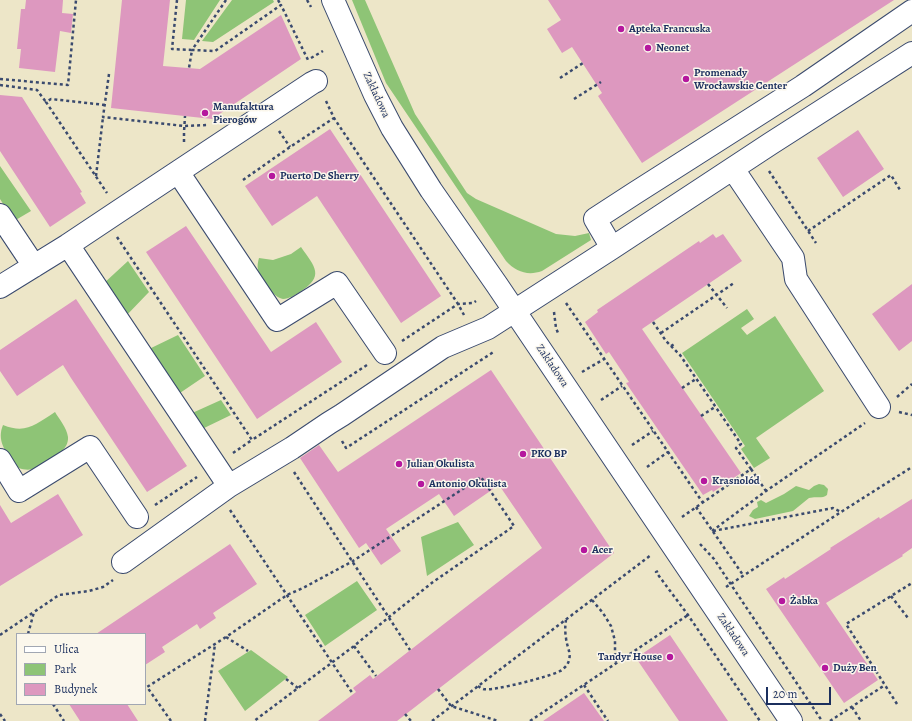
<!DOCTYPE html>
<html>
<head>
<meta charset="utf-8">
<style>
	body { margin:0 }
	#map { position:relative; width:912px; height:721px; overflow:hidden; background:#ede6c8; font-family:Alegreya,serif }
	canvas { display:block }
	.legend { position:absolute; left:16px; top:633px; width:130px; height:72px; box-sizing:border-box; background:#fbf7ec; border:1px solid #a1a7b3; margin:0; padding:5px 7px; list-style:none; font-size:12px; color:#1b2f5e }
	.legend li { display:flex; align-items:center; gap:8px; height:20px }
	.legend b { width:20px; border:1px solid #a1a7b3 }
	.scale { position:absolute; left:766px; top:687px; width:65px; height:18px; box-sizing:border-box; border:2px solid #1b2f5e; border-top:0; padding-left:5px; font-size:12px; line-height:14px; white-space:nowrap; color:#1b2f5e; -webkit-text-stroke:3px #fbf7ec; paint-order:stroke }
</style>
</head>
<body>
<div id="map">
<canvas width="912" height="721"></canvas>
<ul class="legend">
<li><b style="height:5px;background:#fff"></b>Ulica</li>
<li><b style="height:11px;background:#8ec476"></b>Park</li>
<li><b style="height:11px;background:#dd98bf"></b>Budynek</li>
</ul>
<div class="scale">20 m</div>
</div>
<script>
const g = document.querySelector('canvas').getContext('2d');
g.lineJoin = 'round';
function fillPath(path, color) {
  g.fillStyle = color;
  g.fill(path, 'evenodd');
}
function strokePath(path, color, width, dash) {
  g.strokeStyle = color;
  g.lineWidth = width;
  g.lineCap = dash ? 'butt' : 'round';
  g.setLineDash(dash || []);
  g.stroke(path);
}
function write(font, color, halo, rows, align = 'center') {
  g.font = font + ' Alegreya,serif';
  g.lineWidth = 3;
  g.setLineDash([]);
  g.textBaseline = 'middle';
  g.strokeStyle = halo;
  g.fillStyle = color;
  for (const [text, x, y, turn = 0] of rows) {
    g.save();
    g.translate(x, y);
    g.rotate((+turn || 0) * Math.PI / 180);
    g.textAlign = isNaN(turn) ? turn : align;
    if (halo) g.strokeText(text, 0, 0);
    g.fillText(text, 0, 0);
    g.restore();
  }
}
const green = new Path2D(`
	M186,0H220L194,40L182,39Z
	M232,0H273L274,2L213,42L202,41Z
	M352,0H365L415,114L467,193L476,199L556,234L575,236L589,233L591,240L542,271C528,276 516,272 506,261L386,83Z
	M0,166L31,211L14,221L0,199Z
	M301,247C315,267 325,276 300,292C295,295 289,299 283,299C274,298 260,279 258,270C257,265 258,262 259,258L273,260L291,254Z
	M128,261L149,292L124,318L102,285Z
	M747,309L754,319L741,328L747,335L775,316L824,391L756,438L770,458L754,468L741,449L745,446L682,353Z
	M178,335L205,376L177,395L147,350Z
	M221,400L231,415L200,430L190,414Z
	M55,412C59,419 67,428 68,437C69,450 54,457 45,463C41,465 38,468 34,469C30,470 23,470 19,468C11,464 6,453 3,446C0,439 0,432 3,425C26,434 35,425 55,412Z
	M819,484L824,485L828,489L827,495C822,499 816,496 809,498L793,511L755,519L749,516L753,510L758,507L757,502L761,500L766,503L784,494L796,486L809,490L814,486Z
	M458,522L474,545L427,576L421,537Z
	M357,581L377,610L325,646L305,615Z
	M251,650L288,677L245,711L218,671Z`);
const building = new Path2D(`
	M26,0H63L62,13L73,14L71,33L60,31L55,72L19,68L21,49H17L21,9H25Z
	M122,0H170L163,66L200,69L281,15L301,59L212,119L111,108Z
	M548,0H894L642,163L598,96L602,93L572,47L562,53L547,29L561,20Z
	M0,95L22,97L82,192L80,193L86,203L50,227L0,151Z
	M330,129L441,296L401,323L317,196L272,226L245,186Z
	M858,130L884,169L843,197L817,158Z
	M186,226L271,352L316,322L342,362L257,419L146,252Z
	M713,234L716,238L723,234L742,261L642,329L741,473L713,492L712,490L703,495L626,383L629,382L609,352L606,354L585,322L598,312L597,310L699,241L700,243Z
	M912,284V341L899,351L872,314Z
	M76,299L187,466L147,492L71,378L63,365L17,396L0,371V350Z
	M491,370L614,553L397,721H318L356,692L353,688L370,675L373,679L542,548L499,485L454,516L439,494L386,529L401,551L381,565L366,543L359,548L300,458L319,445L338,472Z
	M58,494L83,535L0,586V505L11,523Z
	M912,499V548L902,555L903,556L826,603L878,680L844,703L766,589L784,577L785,579L831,549L830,548L879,517L880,519Z
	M230,544L257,584L213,613L216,618L200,629L197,624L162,647L165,652L145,665V634H96Z
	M670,635L728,721H679L636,658Z
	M584,693L604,721H543Z
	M69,704H127L138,721H80Z`);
const path = new Path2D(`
	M177,0L172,49L192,50L189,68
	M226,0L192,50L215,51L281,5L309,62
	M278,0L281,5
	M307,0L311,7
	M311,58L323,51
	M109,74L103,117L184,126L207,125
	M560,78L583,63
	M0,79L68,85L76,0
	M0,85L37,90L46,102
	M574,99L601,82
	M326,101L334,118L458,304L464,315
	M105,105L51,99L46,102L107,193
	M279,131L290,147
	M184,142V132L185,116
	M769,171L816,243
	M96,176L103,117
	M243,180L290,147L334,118
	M808,231L891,175L900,190
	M117,237L252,440L367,365
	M708,284L727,308
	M566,303L703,503
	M554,312L556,328L558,333
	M653,322L666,341L680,355L741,444L736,448L751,469L682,517
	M661,333L734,283
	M402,341L458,304L473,303L476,301
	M671,346L676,343
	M582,372L604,359
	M682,388L696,379
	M897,397L912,384
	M601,400L622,386
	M899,412L912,415
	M701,416L715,407
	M342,441L346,448L495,351
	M632,445L653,431
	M233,453L252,440
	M647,467L668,452
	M751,469L766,491
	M294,472L410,650
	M155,505L197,477
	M696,507L743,575
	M230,510L353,694
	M712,531L766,491L865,423
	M713,531L833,508L841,512
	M700,544L714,559L822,721
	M658,571L656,572L688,615L760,721
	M726,587L841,512L912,467
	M891,596L908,618
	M592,600L603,613L611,626L615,641V653L616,663
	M28,634L34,612L59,595L89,591L103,587L113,580
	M0,635L34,612
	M226,637L248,651
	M354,646L376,676
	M286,679L298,688
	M584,685L608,721
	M478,686C480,687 481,689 483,689C491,692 552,676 560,671C563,670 565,667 567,665C573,654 567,649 566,638C565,632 565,626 566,620
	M438,689L451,706L498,721
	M53,704L64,721
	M897,704L846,624L912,583
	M852,707L861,721
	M0,714L5,721
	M405,714L411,721
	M171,721L147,687L226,637L287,595L303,588L353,561L481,477L514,526L433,582L389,617L354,646L254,721
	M205,721L215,644
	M432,721L651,555
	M530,721L688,615
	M830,721L885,685`);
const minor = new Path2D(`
	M333,0L375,95L392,128L431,190L497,285L791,721
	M733,169L793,258L796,279L879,407
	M178,172L277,320L337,283L385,353
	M0,215L34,266
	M68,245L229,486
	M612,248L595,219L635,193L803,86L912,11
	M0,287L68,245L119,211L312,83L316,81
	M0,460L19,491L90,447L137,517
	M123,562L229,486L292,448L329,423L342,415L443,347L488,328L612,248L770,144L912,53`);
const markers = [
	[621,29,4,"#b5179e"],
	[648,48,4,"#b5179e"],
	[686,79,4,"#b5179e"],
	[205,113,4,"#b5179e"],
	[272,176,4,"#b5179e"],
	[523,454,4,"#b5179e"],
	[399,464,4,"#b5179e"],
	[704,481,4,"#b5179e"],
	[421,484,4,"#b5179e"],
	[584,550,4,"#b5179e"],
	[782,601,4,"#b5179e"],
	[670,657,4,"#b5179e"],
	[825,668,4,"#b5179e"]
];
const poiNames = [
	["Apteka Francuska",629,29],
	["Neonet",656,48],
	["Promenady",694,73],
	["Wrocławskie Center",694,86],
	["Manufaktura",213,107],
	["Pierogów",213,120],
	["Puerto De Sherry",280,176],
	["PKO BP",531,454],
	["Julian Okulista",407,464],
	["Krasnolód",712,481],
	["Antonio Okulista",429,484],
	["Acer",592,550],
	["Żabka",790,601],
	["Tandyr House",662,657,"right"],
	["Duży Ben",833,668]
];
const streetNames = [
	["Zakładowa",376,95,65],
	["Zakładowa",552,366,56],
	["Zakładowa",733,635,56]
];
fillPath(green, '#8ec476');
fillPath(building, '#dd98bf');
strokePath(minor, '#3a4a6e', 24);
strokePath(path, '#3a4a6e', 2.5, [3, 3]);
strokePath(minor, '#fff', 22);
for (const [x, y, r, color] of markers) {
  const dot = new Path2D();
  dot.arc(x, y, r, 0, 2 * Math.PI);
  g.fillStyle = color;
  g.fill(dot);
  strokePath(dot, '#fbf7ec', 1.5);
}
write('bold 11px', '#1b2f5e', '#fbf7ec', poiNames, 'left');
write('11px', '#1b2f5e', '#fbf7ec', streetNames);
</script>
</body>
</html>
